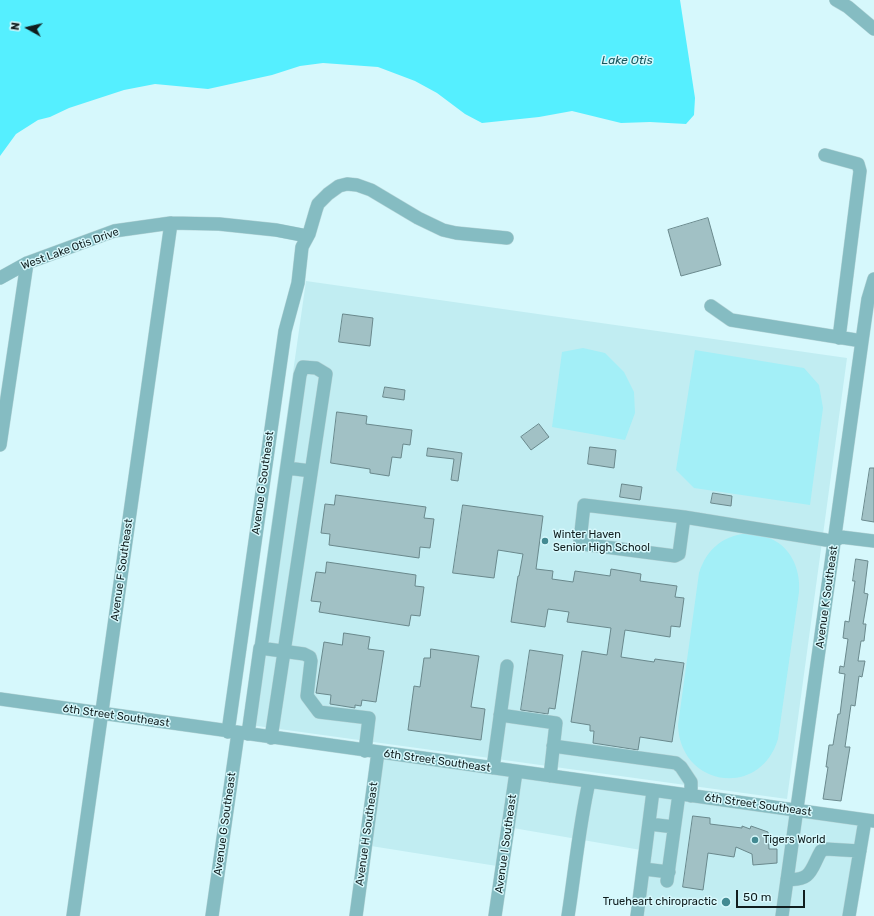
<!DOCTYPE html>
<html>
<head>
<meta charset="utf-8">
<style>
	body { margin:0 }
	#map { position:relative; width:874px; height:916px; overflow:hidden; background:#d6f8fc; font-family:Rubik,sans-serif }
	canvas { display:block }
	.north { position:absolute; left:8px; top:8px; width:40px; height:40px; -webkit-text-stroke:3px #d6f8fc; paint-order:stroke; rotate:278deg; font-size:11px; font-weight:700; line-height:16px; text-align:center; color:#101d1e }
	.north::after { content:''; display:block; margin:auto; width:14px; height:18px; background:#101d1e; clip-path:polygon(50% 0,100% 100%,50% 72%,0 100%) }
	.scale { position:absolute; left:736px; top:890px; width:69px; height:18px; box-sizing:border-box; border:2px solid #101d1e; border-top:0; padding-left:5px; font-size:12px; line-height:14px; white-space:nowrap; color:#101d1e; -webkit-text-stroke:3px #d6f8fc; paint-order:stroke }
</style>
</head>
<body>
<div id="map">
<canvas width="874" height="916"></canvas>
<div class="north">N</div>
<div class="scale">50 m</div>
</div>
<script>
const g = document.querySelector('canvas').getContext('2d');
g.lineJoin = 'round';
function fillPath(path, color) {
  g.fillStyle = color;
  g.fill(path, 'evenodd');
}
function strokePath(path, color, width, dash) {
  g.strokeStyle = color;
  g.lineWidth = width;
  g.lineCap = dash ? 'butt' : 'round';
  g.setLineDash(dash || []);
  g.stroke(path);
}
function write(font, color, halo, rows, align = 'center') {
  g.font = font + ' Rubik,sans-serif';
  g.lineWidth = 3;
  g.setLineDash([]);
  g.textBaseline = 'middle';
  g.strokeStyle = halo;
  g.fillStyle = color;
  for (const [text, x, y, turn = 0] of rows) {
    g.save();
    g.translate(x, y);
    g.rotate((+turn || 0) * Math.PI / 180);
    g.textAlign = isNaN(turn) ? turn : align;
    if (halo) g.strokeText(text, 0, 0);
    g.fillText(text, 0, 0);
    g.restore();
  }
}
const built = new Path2D(`
	M306,281L847,358L787,799L243,724Z
	M383,758L510,776L497,866L371,846Z
	M520,777L647,795L641,850L513,828Z
	M658,796L791,815L777,916H643Z
	M802,816L865,825L852,916H788Z`);
const green = new Path2D(`
	M583,348L605,353L624,372L634,392L635,413L625,440L552,427L562,352Z
	M695,350L804,368L819,385L823,408L810,505L694,488L676,470Z
	M751,533C756,534 762,535 766,537C790,544 801,569 799,592L778,739C760,799 680,787 678,725L699,573C707,548 725,534 751,533Z`);
const water = new Path2D(`
	M0,0H680L695,98L694,115L686,124L650,122L621,123L572,111L539,117L482,123L465,114L437,93L415,81L378,67L323,63L300,66L272,75L208,89L155,84L124,90L69,108L50,117L38,120L16,134L0,156Z`);
const building = new Path2D(`
	M708,218L721,265L681,276L668,230Z
	M343,314L373,318L370,346L339,342Z
	M385,387L405,390L404,400L383,397Z
	M337,412L367,416L366,424L412,430L410,445L403,444L401,458L392,457L389,476L370,473V469L331,463Z
	M539,424L549,437L531,450L521,437Z
	M590,447L616,450L614,468L588,464Z
	M428,448L462,453L458,481L451,480L454,459L427,456Z
	M870,468H874V522L862,520Z
	M622,484L642,487L640,500L620,497Z
	M713,493L732,496L731,506L711,503Z
	M336,495L426,507L424,518L434,519L430,548L420,547L419,558L329,545L330,534L321,533L325,504L334,505Z
	M463,505L543,516L536,569L553,571L552,579L573,582L575,571L610,576L611,569L641,574L640,581L677,586L675,597L684,598L680,627L671,626L670,637L625,630L621,657L654,662L655,659L684,663L672,742L640,737L638,750L593,743L594,731H590V725L571,722L582,651L607,655L611,628L567,622L569,612L548,609L545,627L511,622L518,576H519L523,554L498,550L494,578L453,573Z
	M856,559L868,561L864,593L868,594L863,624H866L864,641H861L858,661H865L862,677L859,676L855,706L851,705L845,747H850L841,801L823,799L828,767H826L829,745H833L838,714H840L845,674L839,673L840,666L844,667L848,639L843,638L845,621L849,622L855,581H853Z
	M327,562L416,575L415,586L424,587L420,616L411,615L409,626L319,612L321,602L311,601L316,572L325,573Z
	M344,633L370,637L368,649L384,651L376,702L362,700L361,706L355,705V708L330,704L331,695L316,693L324,642L342,645Z
	M431,649L479,656L471,707L485,709L481,740L408,730L414,686L420,687L424,658H430Z
	M530,650L563,655L555,709L549,708L548,714L521,710Z
	M693,816L710,818V824L742,828V826L750,829L751,826L768,832L769,849H777V863L753,865L752,854L736,847L734,857L708,853L703,890L683,887Z`);
const minor = new Path2D(`
	M836,0L848,7L874,29
	M825,155L858,164L860,171L839,338
	M0,278L27,263L114,231L171,223L219,224L276,230L307,236
	M711,306L731,320L862,341
	M0,445L27,263
	M287,468L311,471
	M684,517L679,554L675,556L582,544L580,541L584,505L684,517L826,540L834,541L841,537L874,541
	M261,648L300,375L303,367L316,368L326,374L271,738
	M0,699L874,821
	M500,715L556,723L550,776
	M228,732L285,331L298,283L302,247L309,234L316,210L318,204L328,194L339,186L347,184L357,185L371,190L418,218L443,230L456,233L507,238
	M248,734L260,648L304,654L310,657L311,661L307,696L319,712L369,718L365,751
	M553,746L676,763L681,767L691,782V796
	M493,768L507,666
	M649,824L674,827
	M644,869L669,872
	M787,879C812,882 811,868 821,851L826,849L860,851
	M667,881L679,794
	M73,916L171,223
	M212,916L238,733
	M356,916L378,752
	M495,916L516,772
	M568,916C575,871 579,826 589,782
	M637,916L653,791
	M782,916L862,341L868,299L874,279
	M849,916L865,820`);
const markers = [
	[545,541,4,"#438a92"],
	[755,840,4,"#438a92"],
	[726,902,5,"#438a92"]
];
const streetNames = [
	["West Lake Otis Drive",70,249,-20],
	["Avenue G Southeast",263,483,-82],
	["Avenue F Southeast",122,570,-82],
	["Avenue K Southeast",827,597,-82],
	["6th Street Southeast",116,716,8],
	["6th Street Southeast",437,761,8],
	["6th Street Southeast",758,805,8],
	["Avenue G Southeast",225,824,-82],
	["Avenue H Southeast",367,834,-82],
	["Avenue I Southeast",506,844,-82]
];
const poiNames = [
	["Winter Haven",553,535],
	["Senior High School",553,548],
	["Tigers World",763,840],
	["Trueheart chiropractic",717,902,"right"]
];
const waterNames = [
	["Lake Otis",627,61]
];
fillPath(built, '#c1edf2');
fillPath(green, '#a3eff7');
fillPath(water, '#55efff');
fillPath(building, '#a1c1c5');
strokePath(building, '#6a898d', 1);
strokePath(minor, '#b6d5d8', 14);
strokePath(minor, '#85bcc2', 13);
for (const [x, y, r, color] of markers) {
  const dot = new Path2D();
  dot.arc(x, y, r, 0, 2 * Math.PI);
  g.fillStyle = color;
  g.fill(dot);
  strokePath(dot, '#d6f8fc', 1.5);
}
write('11px', '#101d1e', '#d6f8fc', streetNames);
write('11px', '#101d1e', '#d6f8fc', poiNames, 'left');
write('italic 12px', '#14555c', '#d6f8fc', waterNames);
</script>
</body>
</html>
